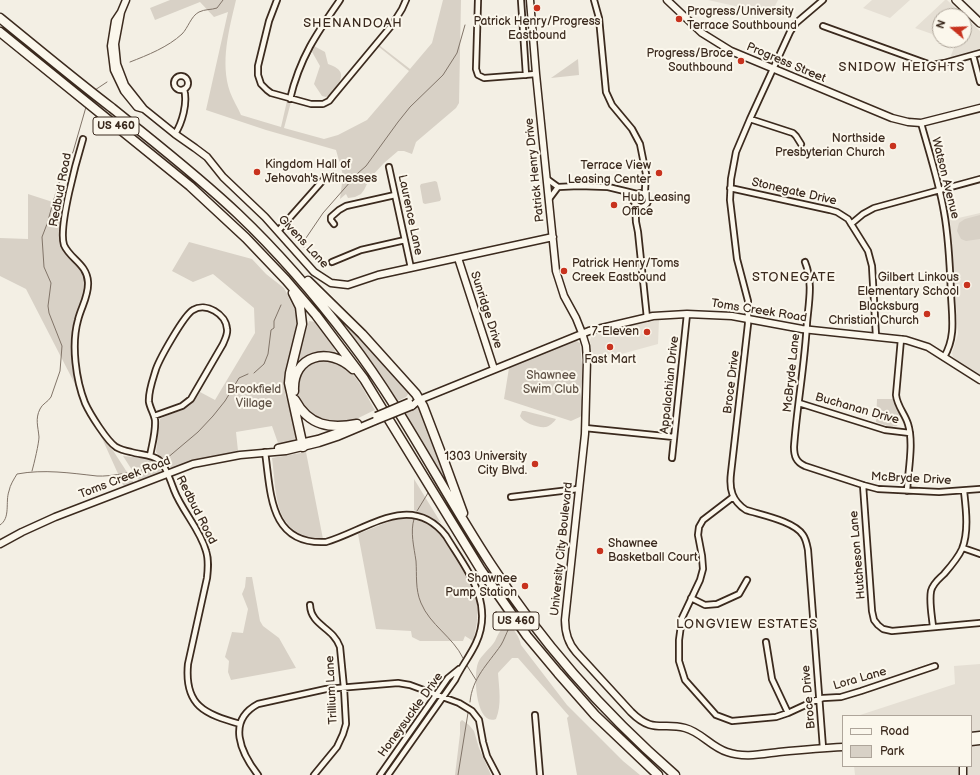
<!DOCTYPE html>
<html>
<head>
<meta charset="utf-8">
<style>
	body { margin:0 }
	#map { position:relative; width:980px; height:775px; overflow:hidden; background:#f3efe4; font-family:"Balsamiq Sans",sans-serif }
	canvas { display:block }
	.legend { position:absolute; left:842px; top:715px; width:130px; height:52px; box-sizing:border-box; background:#fbf7ec; border:1px solid #aea59a; margin:0; padding:5px 7px; list-style:none; font-size:12px; color:#3b2a1e }
	.legend li { display:flex; align-items:center; gap:8px; height:20px }
	.legend b { width:20px; border:1px solid #aea59a }
	.north { position:absolute; left:932px; top:8px; width:40px; height:40px; box-sizing:border-box; background:#fbf7ec; border:1px solid #aea59a; border-radius:50%; rotate:289deg; font-size:11px; font-weight:700; line-height:16px; text-align:center; color:#3b2a1e }
	.north::after { content:''; display:block; margin:auto; width:14px; height:18px; background:#c8321e; clip-path:polygon(50% 0,100% 100%,50% 72%,0 100%) }
</style>
</head>
<body>
<div id="map">
<canvas width="980" height="775"></canvas>
<ul class="legend">
<li><b style="height:5px;background:#fbf7ec"></b>Road</li>
<li><b style="height:11px;background:#d8d1c6"></b>Park</li>
</ul>
<div class="north">N</div>
</div>
<script>
const g = document.querySelector('canvas').getContext('2d');
g.lineJoin = 'round';
function fillPath(path, color) {
  g.fillStyle = color;
  g.fill(path, 'evenodd');
}
function strokePath(path, color, width, dash) {
  g.strokeStyle = color;
  g.lineWidth = width;
  g.lineCap = dash ? 'butt' : 'round';
  g.setLineDash(dash || []);
  g.stroke(path);
}
function write(font, color, halo, rows, align = 'center') {
  g.font = font + ' "Balsamiq Sans",sans-serif';
  g.lineWidth = 4;
  g.setLineDash([]);
  g.textBaseline = 'middle';
  g.strokeStyle = halo;
  g.fillStyle = color;
  for (const [text, x, y, turn = 0] of rows) {
    g.save();
    g.translate(x, y);
    g.rotate((+turn || 0) * Math.PI / 180);
    g.textAlign = isNaN(turn) ? turn : align;
    if (halo) g.strokeText(text, 0, 0);
    g.fillText(text, 0, 0);
    g.restore();
  }
}
const built = new Path2D(`
	M708,0H778L771,14Z
	M872,0H910L890,18L863,8Z
	M945,0H947L960,12L956,16H940V31L934,37L932,34L915,28Z
	M969,21L980,31V50L950,58L957,40H964V26Z
	M980,213V376L960,363L953,357L952,353L958,334L950,220Z
	M659,320L658,344L592,362L590,340L592,335L612,329Z
	M980,664V731L971,732V716H857L955,684L954,666Z
	M971,744H980V775H855L854,766H971Z`);
const green = new Path2D(`
	M170,0H236C229,30 220,62 230,92C233,100 238,108 241,115L281,127L287,101L291,102L284,128L324,139L338,135L367,120L409,71L379,47V45L410,69L432,43L443,0H461L459,103L456,108L416,142L412,154L404,151H398L384,163L370,178L364,190L361,194L355,197L348,198L346,194L340,199L343,175L336,150L266,130L206,110L228,12L214,17L200,2L155,20L150,8Z
	M314,46L325,52L328,64C343,69 345,76 335,88C332,92 330,95 326,97L322,96L314,84L320,66L311,50Z
	M578,59L579,75L551,78Z
	M435,181L437,182L441,199L440,201L425,204L423,203L420,186L421,184Z
	M28,194L65,206L63,247C82,270 91,277 80,307C78,315 74,323 73,331C71,350 75,372 78,390L26,289L0,276V238L28,239Z
	M980,215V239L966,241L961,239L957,231L959,223L965,219Z
	M189,242L252,259L266,274L284,288L299,317L298,330L291,359L286,369L285,386V394L298,435C292,443 286,443 278,443L272,426L236,432L238,451L214,456L173,468C169,467 159,456 156,452L160,419C179,408 187,415 200,392L215,400L255,333L254,308L213,274L193,282L172,271Z
	M337,314L407,390L409,393L406,397L396,402L377,370Z
	M309,321L316,322L332,343L336,354C314,350 310,355 294,370Z
	M575,340L580,343L583,376L580,392L582,400V416L571,421L504,399L509,368Z
	M318,360C323,360 329,359 334,360C354,367 365,393 375,410C366,414 356,420 347,422C343,423 338,422 335,422C298,419 280,376 318,360Z
	M877,399H893C895,409 904,417 897,426L890,427L876,422Z
	M418,407L419,408L437,451L452,492L404,413Z
	M522,411H525L556,419C554,422 550,426 546,427C538,428 523,423 520,416Z
	M101,436L114,452L134,483L124,487Z
	M306,452L323,539C273,536 277,496 272,458Z
	M123,456C134,458 159,456 161,471L158,473L139,481Z
	M414,479L441,523L414,510Z
	M407,518C413,519 420,519 426,522C442,530 473,580 476,598C479,613 477,626 473,641L465,636L463,641H420L412,637L411,631L376,629L358,534L395,519Z
	M246,577H252L260,621L263,626L279,638L296,668L231,680L228,672L229,661L225,657L232,632L243,633L248,609L242,594L245,587Z
	M509,625C515,631 519,636 521,645L567,705L623,761L640,775H577L567,718L569,716L518,658H512L498,673C499,688 502,705 496,719C476,727 473,675 478,663C481,655 490,649 495,641C497,637 499,631 503,628C503,628 508,626 509,625Z
	M462,720L469,725L474,731L479,748L491,775H455L460,734V722Z`);
const stream = new Path2D(`
	M130,62C148,55 168,47 182,34C188,28 191,16 199,12C205,9 211,10 217,8L223,0
	M95,90L107,82
	M304,247L306,238L323,213L358,173L366,166L398,122L410,107L443,75L457,53L465,25
	M254,373L264,364L268,354L271,330L274,328V321L281,305
	M166,459L198,432L213,416L225,401L239,378L248,374
	M32,471C34,464 39,443 39,437C38,426 35,419 40,409C42,404 48,402 51,397L60,371L62,346L49,313L48,306L51,283L44,267L42,237L47,224L58,185L63,174L66,162L73,152L86,107
	M417,511L428,493
	M414,519C410,532 414,547 416,561C417,575 415,589 421,603C430,625 453,637 463,658
	M0,525C11,518 5,502 9,491C10,485 14,479 17,474C44,469 70,473 97,476C110,477 142,471 154,466
	M466,664L476,680
	M470,702C472,678 488,664 501,645C504,640 506,634 509,628
	M458,775L468,713`);
const street = new Path2D(`
	M277,0L269,21L258,66V75L261,84L267,90L271,93L311,104H323L329,101L333,96L392,25L402,9L406,0
	M478,0L476,69L478,75L484,78L536,74
	M521,0L526,75
	M594,0L599,18L606,92L612,105L632,129L640,144L646,174L645,190L646,194
	M823,26L931,65L944,63L980,53
	M973,55L980,82
	M174 83a7 7 0 1 1 14 0a7 7 0 1 1-14 0Z
	M290,99C300,57 317,33 340,0
	M750,119L793,133L796,136L801,144
	M921,123C929,152 939,182 944,212C949,239 950,267 951,294C952,317 956,337 944,357
	M175,134C182,123 188,103 184,89
	M83,139C77,159 58,227 64,245C70,259 87,264 88,282C89,296 81,307 78,320C71,345 76,380 85,403C90,414 107,441 116,447C121,450 126,451 131,452C140,455 151,454 159,460C165,464 171,482 174,490C182,511 200,529 206,551C209,560 208,569 207,578L188,664C184,706 205,714 240,724
	M389,167L411,268
	M547,179L558,187L579,186L608,187L637,194
	M730,188L830,210L837,212L848,219L868,251L872,266L876,336
	M623,191L634,202
	M634 200a7 7 0 1 1 14 0a7 7 0 1 1-14 0Z
	M549,199L558,187
	M635,204L636,222L638,232L647,318
	M334,224L331,220V217L339,210L346,206L395,195
	M851,224L863,214L874,208L980,179
	M278,231L324,179L332,176
	M332,262L361,250L405,240
	M805,262C813,282 809,301 807,322C805,364 797,405 794,447C794,456 796,462 805,466L863,485L878,489L939,492L980,489
	M901,339L896,395C897,406 905,414 908,424C914,443 908,471 907,491
	M799,403L885,430L910,433
	M585,428L674,437
	M265,452C271,493 269,545 326,542C367,530 411,491 446,536C466,569 495,602 476,643C470,656 461,667 455,680L388,775
	M150,456C152,444 156,432 155,420C154,414 150,408 149,402C148,392 153,379 156,369C160,358 184,315 193,310C206,302 226,314 227,329C228,334 225,339 223,344L191,399L182,406L154,416
	M672,458L687,314
	M863,485L872,611L874,620L878,625L883,629L892,631L980,623
	M511,497L578,489
	M733,497L703,520L699,527L698,535L702,556L703,569L700,580L682,618L679,640V661L685,680L716,715L732,721L776,717L788,713L814,701L823,698L841,697L861,691L935,666
	M963,548L980,554
	M691,598L705,605L717,604L739,594L747,580
	M310,605C311,626 333,627 340,647L344,688L346,724L343,734L337,747L314,775
	M933,627C932,616 929,602 931,591C933,583 939,579 944,574C951,566 958,558 962,549C969,532 966,509 964,491
	M766,642L772,679L788,713
	M535,715L540,775
	M823,748L808,550C807,545 806,539 803,535C794,521 761,515 746,510C732,501 729,489 731,473L748,324V301L737,259L730,200L731,179L736,152L750,119L790,32L796,23L823,0
	M258,775C241,753 226,721 258,704L326,689L398,683L410,685L459,703L472,711L479,720L483,742L487,756L497,775
	M380,775L448,678L459,669`);
const secondary = new Path2D(`
	M126,0L121,12L115,21L111,46L114,70L124,91L137,107L144,109L175,134L195,148L207,157L223,177L265,217L314,272L331,283L348,285L378,275L553,237
	M530,0L536,74L556,271L564,296L576,318L582,333L586,346L587,360L585,434L565,620C565,632 568,643 576,652L631,712C653,734 662,722 685,728C701,732 711,747 727,752C744,758 762,754 779,752C800,750 822,748 843,747
	M667,0L702,33L731,51L892,118L908,122L921,123L980,108
	M121,12L115,44L117,64L125,85L144,109
	M458,258L494,369
	M412,406L419,400L589,331L653,316L687,314L732,316L802,329L906,340L928,347L980,380
	M278,448L318,439L352,427
	M0,544L22,532L55,517L193,464L240,455L286,451L319,443L337,437L375,421
	M971,736L980,735
	M971,742L980,741
	M963,766V775`);
const primary = new Path2D(`
	M956,0L980,23`);
const highway = new Path2D(`
	M0,18C37,48 74,79 112,108C155,143 198,176 238,214C279,253 316,296 350,341C403,410 442,490 490,563C541,642 604,713 675,775
	M0,32L190,186L246,238L286,280L316,315L364,379L481,570L527,636L558,673L595,715L658,775
	M308,281L362,334L416,394L423,406L444,461L463,513
	M293,293L300,307L302,324L290,373L289,383L303,447
	M294,391C292,355 329,346 353,369
	M295,400C309,426 330,429 357,424`);
const secondaryBridge = new Path2D(`
	M376,416L409,402
	M375,421L412,406`);
const markers = [
	[537,8,4,"#c8321e"],
	[679,19,4,"#c8321e"],
	[741,61,4,"#c8321e"],
	[893,146,4,"#c8321e"],
	[257,172,4,"#c8321e"],
	[659,173,4,"#c8321e"],
	[614,205,4,"#c8321e"],
	[564,271,4,"#c8321e"],
	[967,285,4,"#c8321e"],
	[927,314,4,"#c8321e"],
	[647,332,4,"#c8321e"],
	[610,347,4,"#c8321e"],
	[535,464,4,"#c8321e"],
	[600,551,4,"#c8321e"],
	[525,586,4,"#c8321e"]
];
const shields = [
	[116,126,46],
	[516,621,46]
];
const shieldNames = [
	["US 460",116,126],
	["US 460",516,621]
];
const poiNames = [
	["Progress/University",687,12,"left"],
	["Terrace Southbound",687,26,"left"],
	["Patrick Henry/Progress",537,22,"center"],
	["Eastbound",537,36,"center"],
	["Progress/Broce",733,54],
	["Southbound",733,68],
	["Northside",885,139],
	["Presbyterian Church",885,153],
	["Kingdom Hall of",265,165,"left"],
	["Jehovah's Witnesses",265,179,"left"],
	["Terrace View",651,166],
	["Leasing Center",651,180],
	["Hub Leasing",622,198,"left"],
	["Office",622,212,"left"],
	["Patrick Henry/Toms",572,264,"left"],
	["Creek Eastbound",572,278,"left"],
	["Gilbert Linkous",959,278],
	["Elementary School",959,292],
	["Blacksburg",919,307],
	["Christian Church",919,321],
	["7-Eleven",639,332],
	["Fast Mart",610,360,"center"],
	["1303 University",527,457],
	["City Blvd.",527,471],
	["Shawnee",608,544,"left"],
	["Basketball Court",608,558,"left"],
	["Shawnee",517,579],
	["Pump Station",517,593]
];
const streetNames = [
	["Progress Street",786,63,23],
	["Patrick Henry Drive",535,170,-96],
	["Watson Avenue",945,178,76],
	["Redbud Road",61,190,-79],
	["Stonegate Drive",794,192,13],
	["Laurence Lane",410,215,78],
	["Givens Lane",303,242,47],
	["Sunridge Drive",486,310,72],
	["Toms Creek Road",759,311,9],
	["McBryde Lane",792,373,-84],
	["Broce Drive",732,382,-83],
	["Appalachian Drive",670,385,-84],
	["Buchanan Drive",857,409,16],
	["Toms Creek Road",125,478,-21],
	["McBryde Drive",911,479,3],
	["Redbud Road",196,510,63],
	["University City Boulevard",562,549,-84],
	["Hutcheson Lane",858,555,-95],
	["Lora Lane",860,679,-16],
	["Trillium Lane",332,690,-93],
	["Broce Drive",809,697,-95],
	["Honeysuckle Drive",411,715,-54]
];
const parkNames = [
	["Shawnee",551,376],
	["Swim Club",551,390],
	["Brookfield",254,390],
	["Village",254,404]
];
const neighbourhoodNames = [
	["SHENANDOAH",353,24],
	["SNIDOW HEIGHTS",902,68],
	["STONEGATE",794,278],
	["LONGVIEW ESTATES",747,625]
];
fillPath(built, '#e5dfd4');
fillPath(green, '#d8d1c6');
strokePath(stream, '#817468', 1);
strokePath(street, '#3b2a1e', 8);
strokePath(secondary, '#3b2a1e', 9);
strokePath(primary, '#3b2a1e', 10);
strokePath(highway, '#3b2a1e', 11);
strokePath(street, '#fbf7ec', 4.5);
strokePath(secondary, '#fbf7ec', 6);
strokePath(primary, '#fbf7ec', 7);
strokePath(highway, '#fbf7ec', 8);
strokePath(secondaryBridge, '#3b2a1e', 9, []);
strokePath(secondaryBridge, '#fbf7ec', 6);
for (const [x, y, r, color] of markers) {
  const dot = new Path2D();
  dot.arc(x, y, r, 0, 2 * Math.PI);
  g.fillStyle = color;
  g.fill(dot);
  strokePath(dot, '#fbf7ec', 1.5);
}
for (const [x, y, w] of shields) {
  const box = new Path2D();
  box.roundRect(x - w / 2, y - 9, w, 18, 3);
  g.fillStyle = '#fbf7ec';
  g.fill(box);
  strokePath(box, '#3b2a1e', 1);
}
write('bold 11px', '#3b2a1e', null, shieldNames);
write('12px', '#3b2a1e', '#fbf7ec', poiNames, 'right');
write('12px', '#3b2a1e', '#fbf7ec', streetNames);
write('12px', '#625448', '#fbf7ec', parkNames);
g.letterSpacing = '1px';
write('13px', '#3b2a1e', '#fbf7ec', neighbourhoodNames);
g.letterSpacing = '0px';
</script>
</body>
</html>
